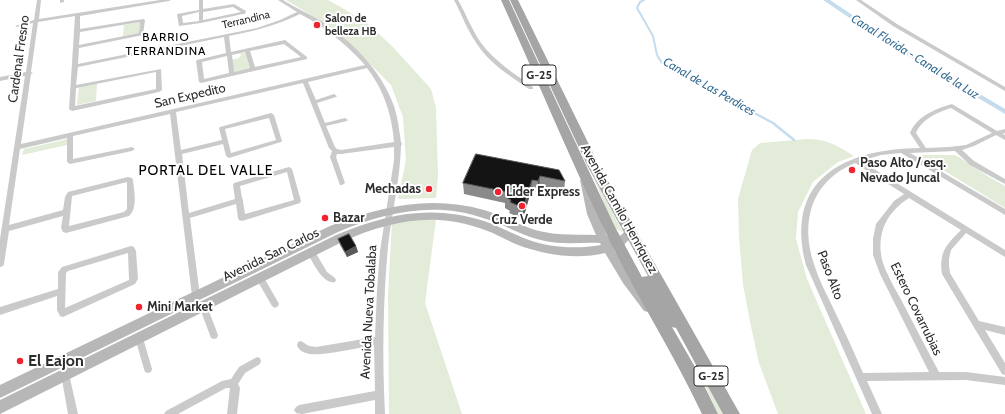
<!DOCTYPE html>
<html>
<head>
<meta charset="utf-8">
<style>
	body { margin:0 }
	canvas { display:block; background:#fff }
</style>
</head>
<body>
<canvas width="1005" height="414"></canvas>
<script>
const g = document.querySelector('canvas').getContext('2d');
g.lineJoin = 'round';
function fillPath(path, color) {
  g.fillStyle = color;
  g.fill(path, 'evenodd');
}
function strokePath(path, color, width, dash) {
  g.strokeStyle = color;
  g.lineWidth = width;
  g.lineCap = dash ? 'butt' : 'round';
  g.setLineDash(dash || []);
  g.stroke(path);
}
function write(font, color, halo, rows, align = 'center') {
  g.font = font + ' Cabin,sans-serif';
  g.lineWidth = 4;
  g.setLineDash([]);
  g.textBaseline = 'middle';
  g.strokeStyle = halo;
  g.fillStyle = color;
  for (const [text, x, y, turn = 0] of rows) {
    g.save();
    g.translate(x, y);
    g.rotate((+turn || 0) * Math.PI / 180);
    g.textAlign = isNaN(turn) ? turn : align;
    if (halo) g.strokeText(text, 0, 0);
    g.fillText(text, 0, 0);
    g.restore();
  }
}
const green = new Path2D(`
	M286,0H328L344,9L368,24L392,46L431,89L436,108L438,175L436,198L398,199L406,160L403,117L391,85L341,35L329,26Z
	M140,22L139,33L123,36L124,25Z
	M240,53H245L250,68L233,72L231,60L239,58L241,55Z
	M97,83L96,101L77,105L79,87Z
	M68,139L67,145L22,155L24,149Z
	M808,139C826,139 839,146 854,156L838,162L813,182L798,212L796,239L807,279L866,414H778L759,363L750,322L743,284L739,237L738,199L752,150L760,143Z
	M922,155H954L959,157L989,177L1005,186V208L922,157Z
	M594,178L623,232L615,229L609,216Z
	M436,219L425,303L462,414H389L388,296L392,221Z
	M690,353L723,414H718Z`);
const streamFar1 = new Path2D(`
	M644,0L640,2L637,8L653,36L657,55L662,63L747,109`);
const stream = new Path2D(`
	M745,108L773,123L794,140`);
const canal = new Path2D(`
	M823,0H830L894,43L1005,109V114L890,45Z`);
const street = new Path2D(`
	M37,0H41L39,19L160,0H171L169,1L80,16V29L143,19L145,20L143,35L79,48L78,64L257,28L280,20L297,12L278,0H283C295,8 308,13 321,21C352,41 381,70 394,106C398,118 399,130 401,142L402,144L401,146C400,180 392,212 388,246C383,302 382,358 385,414H375V400L302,414L296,413L294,410L296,407L299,405L375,391L374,345C361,347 317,358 306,353C302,352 298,349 297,345L298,342L301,341L309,346L316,347L375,337L377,290L380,251L394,160V147L341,154H337L336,157L345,183L342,185H340L330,157L332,151L329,148L303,83L176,112L181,150L222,140L219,128L220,127L271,113L274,115L282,141L281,142L229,158L226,156L223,144L182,154L189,213L235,199L233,185L234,183L289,167L292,169L301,201L300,203L242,221L239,220L238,218L236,204L190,218L200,296L199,298L196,299L193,298L192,296L170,114L73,136V159L132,147L135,149L132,151L70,164L67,162V138L20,149L9,225L63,210L65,197L68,192L128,177L132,178L133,180C134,191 138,208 129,216L66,233L63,232L61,228L63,216L9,231L4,264L3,266L0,267V239L25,76L0,81V77L26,72L33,23L17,27L15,26L34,20ZM300,14C325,27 346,44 365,65L21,144L31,74L33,73L31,72L38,22L75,16L69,109L72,111L159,92L162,90L161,69L76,85L78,67L224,37L226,53L197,60L196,61L199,82L201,83L307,59V57L285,40L231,52L229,36C255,31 277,25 300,14ZM140,22L139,33L79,45L80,32ZM284,44L301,57L255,67L250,51ZM245,52L250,68L234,72L232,55ZM227,56L229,73L204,79L202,62ZM367,68C384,90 392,115 394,142L341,150L337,149L335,147L326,126L347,121L348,120L345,118L325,123L317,103L336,97L337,96L334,94L316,100L308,82ZM156,72V89L75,106L76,88ZM269,118L276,140L231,153L225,129ZM287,172L294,200L245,214L243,202V200L242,198L240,186ZM127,182V209L124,212L69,226L72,196Z
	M60,0H64V2L60,3Z
	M199,0H203V9L234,4L246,11L245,14H243L201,23L179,26L177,14L199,10ZM233,7L241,12L203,20V12ZM199,12V21L183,23L182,16Z
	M454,0H458C466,14 472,30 481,43C495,62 515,74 533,87V89H529C510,76 490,64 477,44C467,30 462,15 454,0Z
	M856,0H861L897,24L1005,87V91L893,26Z
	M952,104L997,131L1005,129V133L1002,134L1005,135V140L996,135L974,146L962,150L974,161L1005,179V184L970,165L955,151L910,153L1005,209V215L901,153L881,155L861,161L1005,250V257L966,233L951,250L949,259V266L950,273L979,321L1005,327V335L985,330L1005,363V375L1002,374L942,274C939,252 946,245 961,230L909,198C889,211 878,229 881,254C882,268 898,293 905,307C916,328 927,350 939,372H966L1005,377V385L966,380L867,381L882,414H872L806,265C784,179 844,149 920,148L910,133C917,116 935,109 952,104ZM951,108L992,133L966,145L949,147L926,148L916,133C922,119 938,112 951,108ZM855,163L904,194L894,201L876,224L873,239V255L880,274L929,372L863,373C854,352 845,332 835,312C828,296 819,281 814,264C800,222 811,181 855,163Z
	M131,246L134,247L136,251L138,279L135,284L63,317L60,316L57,310V296L0,315V307L58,289V272L62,267ZM128,253L129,280L65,308L66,273L68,271Z
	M311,249L314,250L327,272L335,278L336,280L335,282C323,285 312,261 307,252L308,250Z
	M260,275L263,276L278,302L279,304L278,306L275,308L272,306L257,280L256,278L257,276Z
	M203,302L206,304L207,306L218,335L217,338L214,339L211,338L199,306L200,304Z
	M139,334L142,335L143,338L152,369L151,372L148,373L145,372L144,369L135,338L136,335Z
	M257,357L260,358L261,361L260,364L245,373L238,384L240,388L237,414H227L230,388H226L178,414H164L166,411L222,381L231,379L239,367Z
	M65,370L68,371L69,374L78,414H68L61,374L62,371Z`);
const secondary = new Path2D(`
	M585,177L590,180L598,214L607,236L616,239C622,235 627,227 635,229L636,232L622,247L614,250L630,276L652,303L654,307L652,311L648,312L644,311L623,283L605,253C577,260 545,255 518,245C504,239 491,231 476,227C430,212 387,222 344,241L0,414V400L336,235C386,214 431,204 484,221C499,226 513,234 529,240C551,248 577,249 601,245L600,243C582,242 563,245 545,241C523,237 504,224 483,218C433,201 384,213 338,232L0,398V385L330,226C381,206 431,195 484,210C505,216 523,228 544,232C561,236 579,234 596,235L587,214L580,180Z`);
const primary = new Path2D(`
	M501,0H509L615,227L642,277L648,276L588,167L510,0H518L600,167L740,414H723L676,328L672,327L695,367L718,414H702C672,350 633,291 603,227C567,152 535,75 501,0Z`);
const wall = new Path2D(`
	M476,154L565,181L564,192L539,188L538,192L531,191L523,219L509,213L510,211L505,208V203L464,194L463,183Z
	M338,239L356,246L358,252L347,257L340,245Z`);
const shadedWall = new Path2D(`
	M540,176L539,188L538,192V181Z
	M532,180L531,191L523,219V208Z
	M356,246L358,252L347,257L345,252Z`);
const building = new Path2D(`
	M476,154L559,170L565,181L540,176L538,181L532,180L523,208L510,202L511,200L505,197L507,192L463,183Z
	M349,234L356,246L345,252L338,239Z`);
const markers = [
	[317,25,4,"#ef2430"],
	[852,170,4,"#ef2430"],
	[429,189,4,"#ef2430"],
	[498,192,4,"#ef2430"],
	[522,206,4,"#ef2430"],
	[325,218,4,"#ef2430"],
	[139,307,4,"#ef2430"],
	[20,361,4,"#ef2430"]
];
const farPoinames = [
	["Salon de",325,19],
	["belleza HB",325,32]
];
const farStreetnames = [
	["Terrandina",246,20,-13]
];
const farNeighbourhoodnames = [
	["BARRIO",166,37],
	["TERRANDINA",166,51]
];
const farWaternames = [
	["Canal Florida - Canal de la Luz",915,57,32],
	["Canal de Las Perdices",709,87,30]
];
const shields = [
	[539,75,34],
	[711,376,34]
];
const shieldNames = [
	["G-25",539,75],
	["G-25",711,376]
];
const streetNames = [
	["Cardenal Fresno",19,59,-82],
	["San Expedito",190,96,-13],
	["Avenida Camilo Henríquez",619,209,61],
	["Avenida San Carlos",271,255,-26],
	["Paso Alto",830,275,69],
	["Estero Covarrubias",916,309,64],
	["Avenida Nueva Tobalaba",369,312,-87]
];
const poiNames = [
	["Paso Alto / esq.",860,163],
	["Nevado Juncal",860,178],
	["Mechadas",421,189,"right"],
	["Lider Express",506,192],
	["Bazar",333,218],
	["Cruz Verde",522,220,"center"],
	["Mini Market",147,307]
];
const neighbourhoodNames = [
	["PORTAL DEL VALLE",206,171]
];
const nearPoinames = [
	["El Eajon",28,361]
];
fillPath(green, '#e3ebd9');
strokePath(streamFar1, '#c4dced', 2);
strokePath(stream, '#c4dced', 2.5);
fillPath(canal, '#c4dced');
fillPath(street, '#cacaca');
fillPath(secondary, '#b7b7b7');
fillPath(primary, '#a5a5a5');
fillPath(wall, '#8a8a8a');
fillPath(shadedWall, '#5a5a5a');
fillPath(building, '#141414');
strokePath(building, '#5a5a5a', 1);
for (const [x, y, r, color] of markers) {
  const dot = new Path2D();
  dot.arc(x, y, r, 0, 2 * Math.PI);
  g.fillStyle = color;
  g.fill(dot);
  strokePath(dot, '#fff', 1.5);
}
write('bold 11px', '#2d2d2d', '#fff', farPoinames, 'left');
write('11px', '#2d2d2d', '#fff', farStreetnames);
g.letterSpacing = '1px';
write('12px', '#000', '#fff', farNeighbourhoodnames);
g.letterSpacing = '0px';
write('italic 12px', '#376e93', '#fff', farWaternames);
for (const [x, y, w] of shields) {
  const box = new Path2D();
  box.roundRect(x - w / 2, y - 10, w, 20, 3);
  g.fillStyle = '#fff';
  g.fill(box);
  strokePath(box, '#2d2d2d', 1);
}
write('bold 12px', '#2d2d2d', null, shieldNames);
write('13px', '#2d2d2d', '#fff', streetNames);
write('bold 13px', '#2d2d2d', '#fff', poiNames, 'left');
g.letterSpacing = '1px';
write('14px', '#000', '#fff', neighbourhoodNames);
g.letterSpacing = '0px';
write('bold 16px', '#2d2d2d', '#fff', nearPoinames, 'left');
</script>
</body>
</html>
